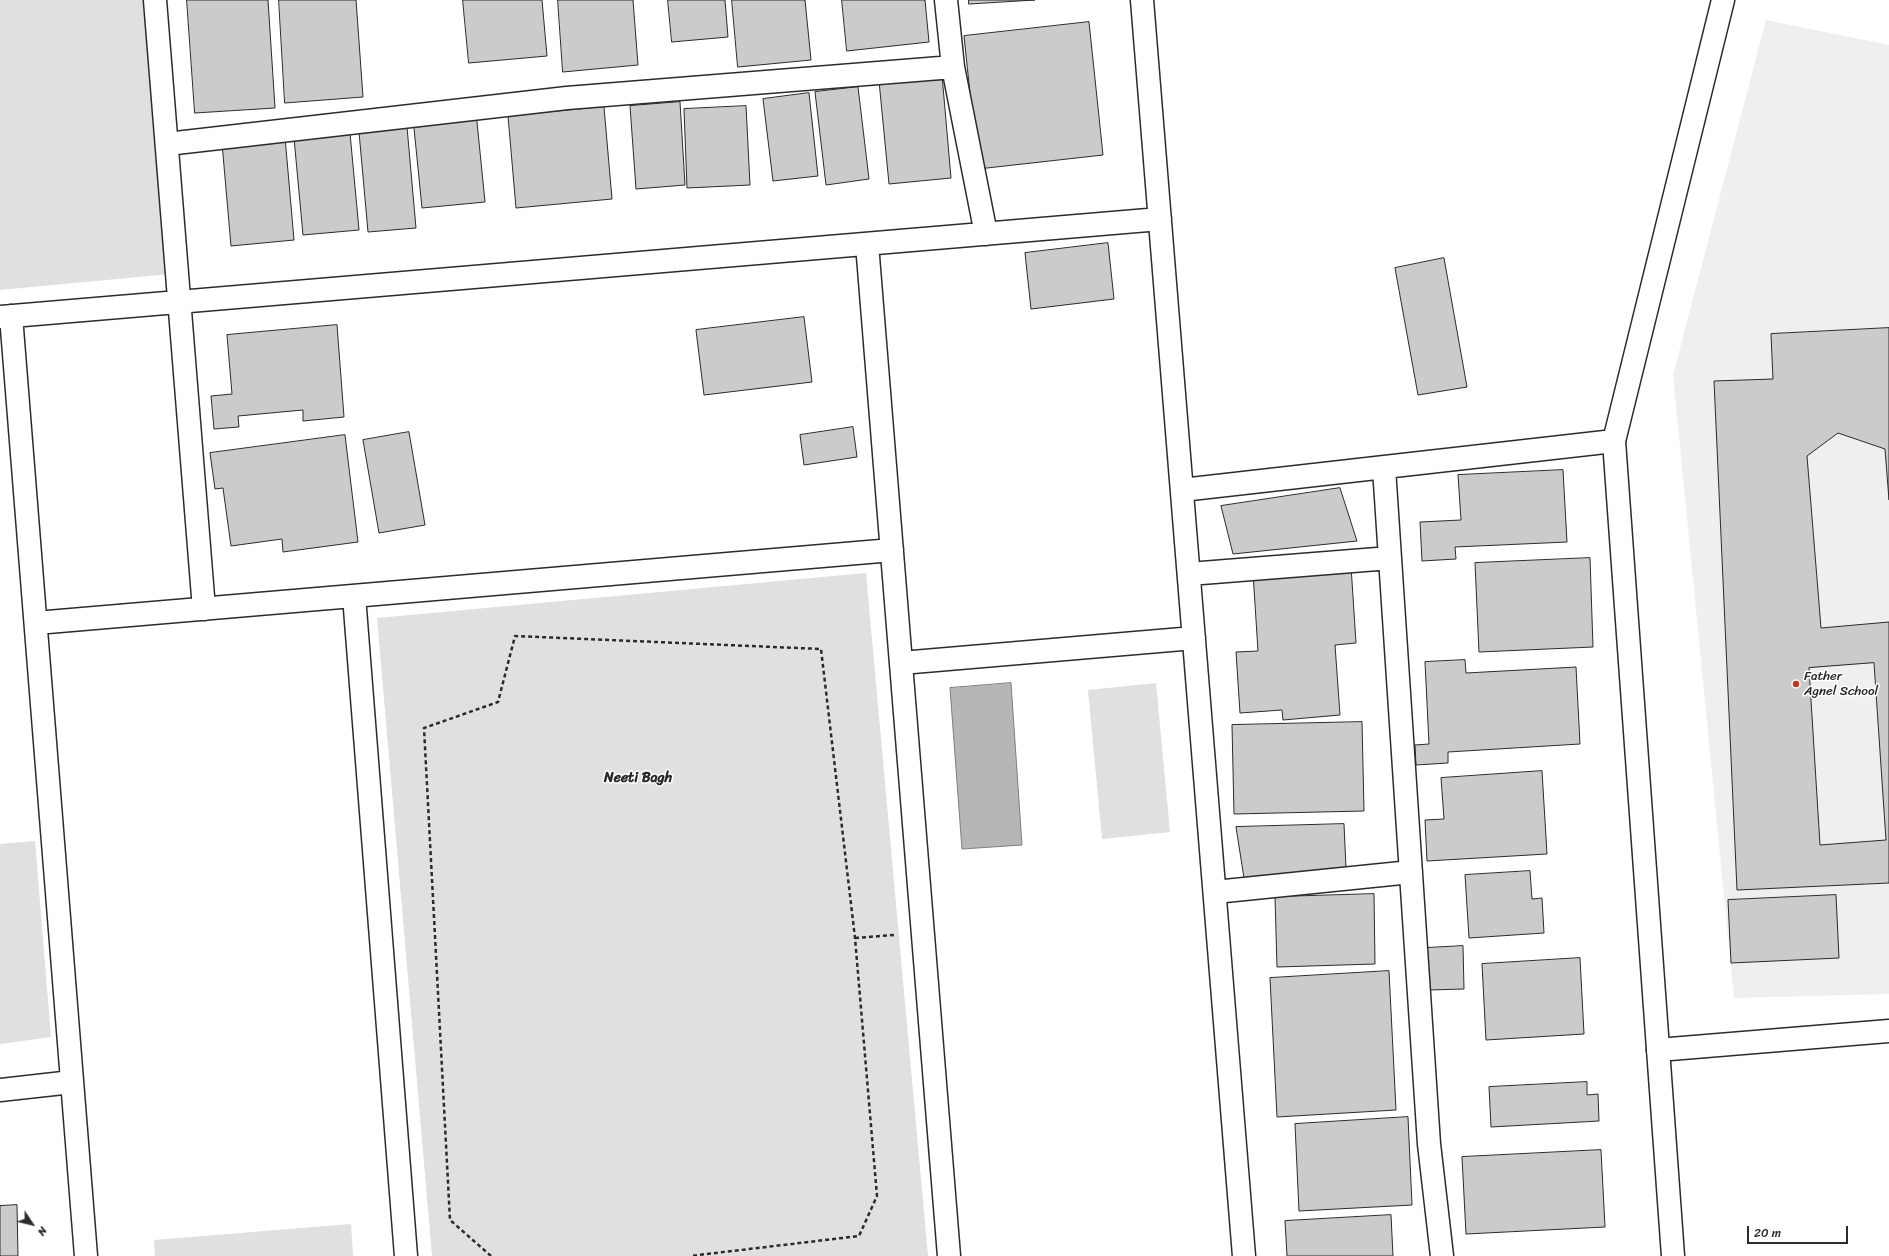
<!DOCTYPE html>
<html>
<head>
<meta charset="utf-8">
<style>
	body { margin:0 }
	#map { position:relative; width:1889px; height:1256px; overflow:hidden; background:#fff; font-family:Sriracha,sans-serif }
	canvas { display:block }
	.north { position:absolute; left:12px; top:1204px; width:40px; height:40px; -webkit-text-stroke:3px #fff; paint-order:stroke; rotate:125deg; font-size:11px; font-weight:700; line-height:16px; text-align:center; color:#2b2b2b }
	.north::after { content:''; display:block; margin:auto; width:14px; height:18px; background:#2b2b2b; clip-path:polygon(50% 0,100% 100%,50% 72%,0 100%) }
	.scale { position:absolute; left:1747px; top:1226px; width:101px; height:18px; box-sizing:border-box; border:2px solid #2b2b2b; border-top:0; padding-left:5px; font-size:12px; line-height:14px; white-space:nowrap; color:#2b2b2b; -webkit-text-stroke:3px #fff; paint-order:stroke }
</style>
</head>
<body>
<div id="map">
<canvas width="1889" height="1256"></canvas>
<div class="north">N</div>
<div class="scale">20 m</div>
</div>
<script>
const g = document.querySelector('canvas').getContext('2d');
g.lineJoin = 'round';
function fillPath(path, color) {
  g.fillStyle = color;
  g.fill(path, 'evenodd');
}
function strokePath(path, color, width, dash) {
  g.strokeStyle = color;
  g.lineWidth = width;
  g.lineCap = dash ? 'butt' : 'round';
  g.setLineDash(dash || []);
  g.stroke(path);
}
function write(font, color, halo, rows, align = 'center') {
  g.font = font + ' Sriracha,sans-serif';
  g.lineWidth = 3;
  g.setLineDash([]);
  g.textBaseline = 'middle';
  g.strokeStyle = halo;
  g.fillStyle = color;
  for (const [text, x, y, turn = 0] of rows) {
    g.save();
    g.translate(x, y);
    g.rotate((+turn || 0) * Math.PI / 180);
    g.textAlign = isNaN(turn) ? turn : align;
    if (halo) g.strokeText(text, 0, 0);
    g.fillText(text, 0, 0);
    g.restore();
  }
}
const built = new Path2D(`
	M1766,20L1889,45V994L1734,998L1673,375Z`);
const green = new Path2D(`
	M0,0H143L170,274L0,290Z
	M866,573L928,1256H432L377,618Z
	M1156,683L1170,832L1102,839L1088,690Z
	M35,841L51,1037L0,1044V844Z
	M351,1224L353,1256H155L154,1240Z`);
const water = new Path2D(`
	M1011,683L1022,845L962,849L950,688Z`);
const building = new Path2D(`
	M187,0H268L275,108L195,113Z
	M279,0H356L363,97L285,103Z
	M463,0H542L547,56L469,63Z
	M558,0H633L638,65L563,72Z
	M668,0H725L728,37L672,42Z
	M732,0H805L811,60L738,67Z
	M842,0H925L929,42L847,51Z
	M969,0H1035L969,4Z
	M1089,22L1103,155L978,169L964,36Z
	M942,75L951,178L889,184L879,81Z
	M858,87L869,179L826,185L815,92Z
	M809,93L818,176L773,181L763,99Z
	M680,102L685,185L636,189L630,106Z
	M746,106L750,185L687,188L684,109Z
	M604,107L612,199L516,208L508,116Z
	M476,112L485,202L422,208L413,118Z
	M407,127L416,228L368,232L359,132Z
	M350,133L359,230L303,235L294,138Z
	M285,137L294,240L231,246L222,143Z
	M1108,243L1114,299L1031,309L1025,253Z
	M1444,258L1467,387L1418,395L1395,268Z
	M804,317L812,382L704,395L696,330Z
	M337,325L344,417L303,421V410L238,416L239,427L214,429L211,396L232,394L227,335Z
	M1889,328V500L1885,449L1838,433L1807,456L1821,628L1889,622V883L1737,890L1714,381L1773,379L1771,334ZM1874,663L1886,840L1820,845L1809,668Z
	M853,427L857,457L804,465L800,435Z
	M409,432L425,525L379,533L363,440Z
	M345,435L358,542L283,552L282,539L231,546L223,488L215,489L210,453Z
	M1563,470L1567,542L1455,547L1456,559L1422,561L1420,522L1461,520L1458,475Z
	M1340,488L1357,541L1233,554L1221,506Z
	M1590,558L1593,647L1479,652L1475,563Z
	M1351,566L1356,643L1335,645L1340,715L1283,720L1282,710L1240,713L1236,652L1258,651L1253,573Z
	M1465,660L1466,673L1576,667L1580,744L1448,752V763L1416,765L1415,745L1429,744L1425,662Z
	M1362,722L1364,811L1234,814L1232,725Z
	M1542,771L1547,854L1427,861L1425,820L1444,819L1441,778Z
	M1344,824L1346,868L1244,878L1236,827Z
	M1530,871L1532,899L1542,898L1544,933L1469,938L1465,875Z
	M1374,894L1375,964L1277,967L1275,897Z
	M1836,895L1839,958L1731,963L1728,900Z
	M1463,946L1464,989L1428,990L1426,948Z
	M1580,958L1584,1034L1486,1040L1482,964Z
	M1389,971L1396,1110L1277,1117L1270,978Z
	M1587,1082V1095L1598,1094L1599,1121L1491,1127L1489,1087Z
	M1408,1117L1412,1205L1299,1211L1295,1124Z
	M1601,1150L1605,1227L1466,1234L1462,1157Z
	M17,1205L18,1256H0V1206Z
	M1391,1215L1393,1256H1287L1285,1221Z`);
const path = new Path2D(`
	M855,938L894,935
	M491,1256L450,1220L424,728L498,702L515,636L821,649L855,938L877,1196L859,1236L690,1256`);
const minor = new Path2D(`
	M155,0L204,609
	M946,0L953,67L986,234
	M1142,0L1244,1256
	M167,144L567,98L953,67
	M867,244L949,1256
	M11,316L86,1256
	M0,317L1160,219
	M1384,468L1429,1144L1442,1256
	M1182,490L1614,441
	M1189,574L1390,558
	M354,596L406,1256
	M36,623L892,550
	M901,663L1194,638
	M1215,892L1411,872
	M1658,1050L1889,1031
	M0,1090L72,1082`);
const tertiary = new Path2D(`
	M1673,1256L1614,441L1723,0`);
const markers = [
	[1796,684,4,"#c8321e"]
];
const poiNames = [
	["Father",1804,677],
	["Agnel School",1804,692]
];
const neighbourhoodNames = [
	["Neeti Bagh",638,778]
];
fillPath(built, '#efefef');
fillPath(green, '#e0e0e0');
fillPath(water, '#b6b6b6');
strokePath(water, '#7e7e7e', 1);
fillPath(building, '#cbcbcb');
strokePath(building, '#2b2b2b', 1);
strokePath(minor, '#2b2b2b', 25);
strokePath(tertiary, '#2b2b2b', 25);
strokePath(path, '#2b2b2b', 2.5, [4, 3]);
strokePath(minor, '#fff', 22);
strokePath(tertiary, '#fff', 22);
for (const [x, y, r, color] of markers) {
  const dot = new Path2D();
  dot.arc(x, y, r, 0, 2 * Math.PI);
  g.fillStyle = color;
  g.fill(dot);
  strokePath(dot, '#fff', 1.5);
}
write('13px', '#2b2b2b', '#fff', poiNames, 'left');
write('bold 14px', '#2b2b2b', '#fff', neighbourhoodNames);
</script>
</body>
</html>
